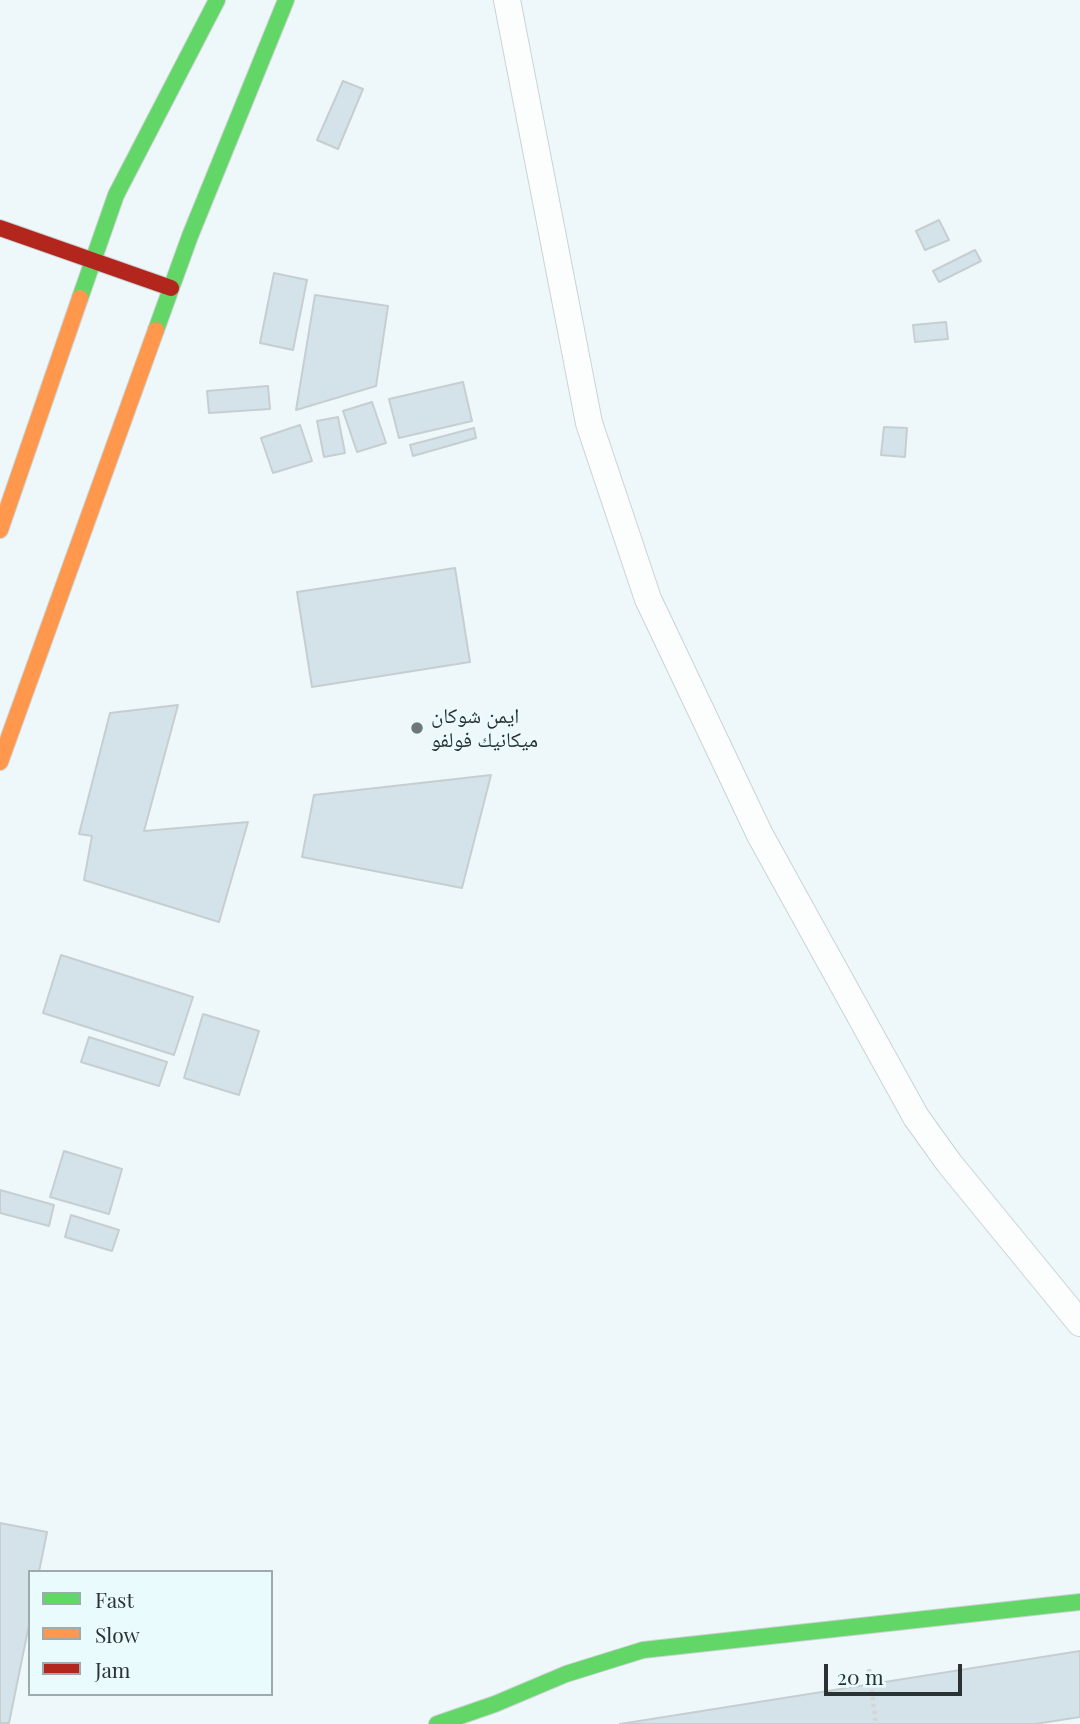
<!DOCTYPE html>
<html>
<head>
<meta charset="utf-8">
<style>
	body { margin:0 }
	#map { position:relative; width:1080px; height:1724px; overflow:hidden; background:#eef8fa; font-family:"Playfair Display",serif }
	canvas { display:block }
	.legend { position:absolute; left:28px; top:1570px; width:245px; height:126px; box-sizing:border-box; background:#eafbfe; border:2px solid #9dabad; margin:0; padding:9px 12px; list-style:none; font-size:21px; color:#2a3233 }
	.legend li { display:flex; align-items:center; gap:14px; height:35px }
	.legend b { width:35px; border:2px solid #9dabad }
	.scale { position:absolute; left:824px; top:1664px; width:138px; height:32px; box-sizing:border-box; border:4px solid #2a3233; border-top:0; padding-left:9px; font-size:21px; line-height:24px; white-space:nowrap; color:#2a3233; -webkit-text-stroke:5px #eafbfe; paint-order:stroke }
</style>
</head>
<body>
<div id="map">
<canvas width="1080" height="1724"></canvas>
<ul class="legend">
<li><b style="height:9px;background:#63d668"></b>Fast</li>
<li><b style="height:9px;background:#ff974d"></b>Slow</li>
<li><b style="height:9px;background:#b3261e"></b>Jam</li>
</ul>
<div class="scale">20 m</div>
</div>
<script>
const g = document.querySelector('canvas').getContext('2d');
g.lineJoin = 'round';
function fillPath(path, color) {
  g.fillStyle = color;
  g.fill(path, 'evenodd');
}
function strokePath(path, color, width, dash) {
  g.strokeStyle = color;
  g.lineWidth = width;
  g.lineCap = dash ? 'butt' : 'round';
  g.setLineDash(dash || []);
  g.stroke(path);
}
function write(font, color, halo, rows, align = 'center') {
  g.font = font + ' "Playfair Display","Noto Naskh Arabic",serif';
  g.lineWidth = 5;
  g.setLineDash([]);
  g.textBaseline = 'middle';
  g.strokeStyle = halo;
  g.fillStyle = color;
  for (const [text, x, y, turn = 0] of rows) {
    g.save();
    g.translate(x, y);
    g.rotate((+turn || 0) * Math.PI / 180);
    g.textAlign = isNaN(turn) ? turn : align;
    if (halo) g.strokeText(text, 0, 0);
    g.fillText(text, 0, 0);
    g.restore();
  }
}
const building = new Path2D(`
	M343,81L363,89L338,149L317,140Z
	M939,220L949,240L925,250L916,231Z
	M975,250L981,261L939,282L933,271Z
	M274,273L307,280L293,350L260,343Z
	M315,295L388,306L376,386L296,410Z
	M946,322L948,339L915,342L913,325Z
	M463,382L472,421L399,438L389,399Z
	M268,386L270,409L209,413L207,391Z
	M372,402L386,443L357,452L343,411Z
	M338,417L345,453L324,457L317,421Z
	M300,425L312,461L273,473L261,438Z
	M884,427L907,428L905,457L881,455Z
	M474,428L476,438L413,456L410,445Z
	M455,568L470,662L312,687L297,592Z
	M178,705L144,831L248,822L219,922L84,880L92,836L79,834L110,713Z
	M491,775L462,888L302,857L314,795Z
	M61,955L193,997L174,1055L43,1013Z
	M203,1014L259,1031L239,1095L184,1078Z
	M89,1037L167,1062L159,1086L81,1062Z
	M64,1151L122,1169L109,1214L50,1197Z
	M0,1190L54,1205L49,1226L0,1213Z
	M71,1215L119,1230L112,1251L65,1237Z
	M0,1523L47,1532L39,1572H30V1620L9,1723H0Z
	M1080,1651V1717L1035,1724H620Z`);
const path = new Path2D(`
	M869,1669L876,1724`);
const lane = new Path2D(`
	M507,0L589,423L648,599L760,835L916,1117L949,1163L1080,1323`);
const fast = new Path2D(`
	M80,298L116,195L217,0
	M156,330L190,236L286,0
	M437,1724L495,1704L566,1674L643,1650L1080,1602`);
const slow = new Path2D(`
	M0,530L80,298
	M0,762L156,330`);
const jam = new Path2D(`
	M0,228L171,288`);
const markers = [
	[417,728,7,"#6f7779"]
];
const poiNames = [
	["ايمن شوكان",431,716],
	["ميكانيك فولفو",431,740]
];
fillPath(building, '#d4e3ea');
strokePath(building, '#c6ced1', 2);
strokePath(lane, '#cbd3d4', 28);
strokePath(fast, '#cbd3d4', 18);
strokePath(slow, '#cbd3d4', 18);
strokePath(jam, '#cbd3d4', 18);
strokePath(path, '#d3d6d8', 4.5, [3.5, 3.5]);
strokePath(lane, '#fcfefe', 26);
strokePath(fast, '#63d668', 16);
strokePath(slow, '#ff974d', 16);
strokePath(jam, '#b3261e', 16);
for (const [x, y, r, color] of markers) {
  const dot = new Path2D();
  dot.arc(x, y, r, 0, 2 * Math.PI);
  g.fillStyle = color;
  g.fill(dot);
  strokePath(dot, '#eafbfe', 2.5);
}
write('21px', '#2a3233', '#eafbfe', poiNames, 'left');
</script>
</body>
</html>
